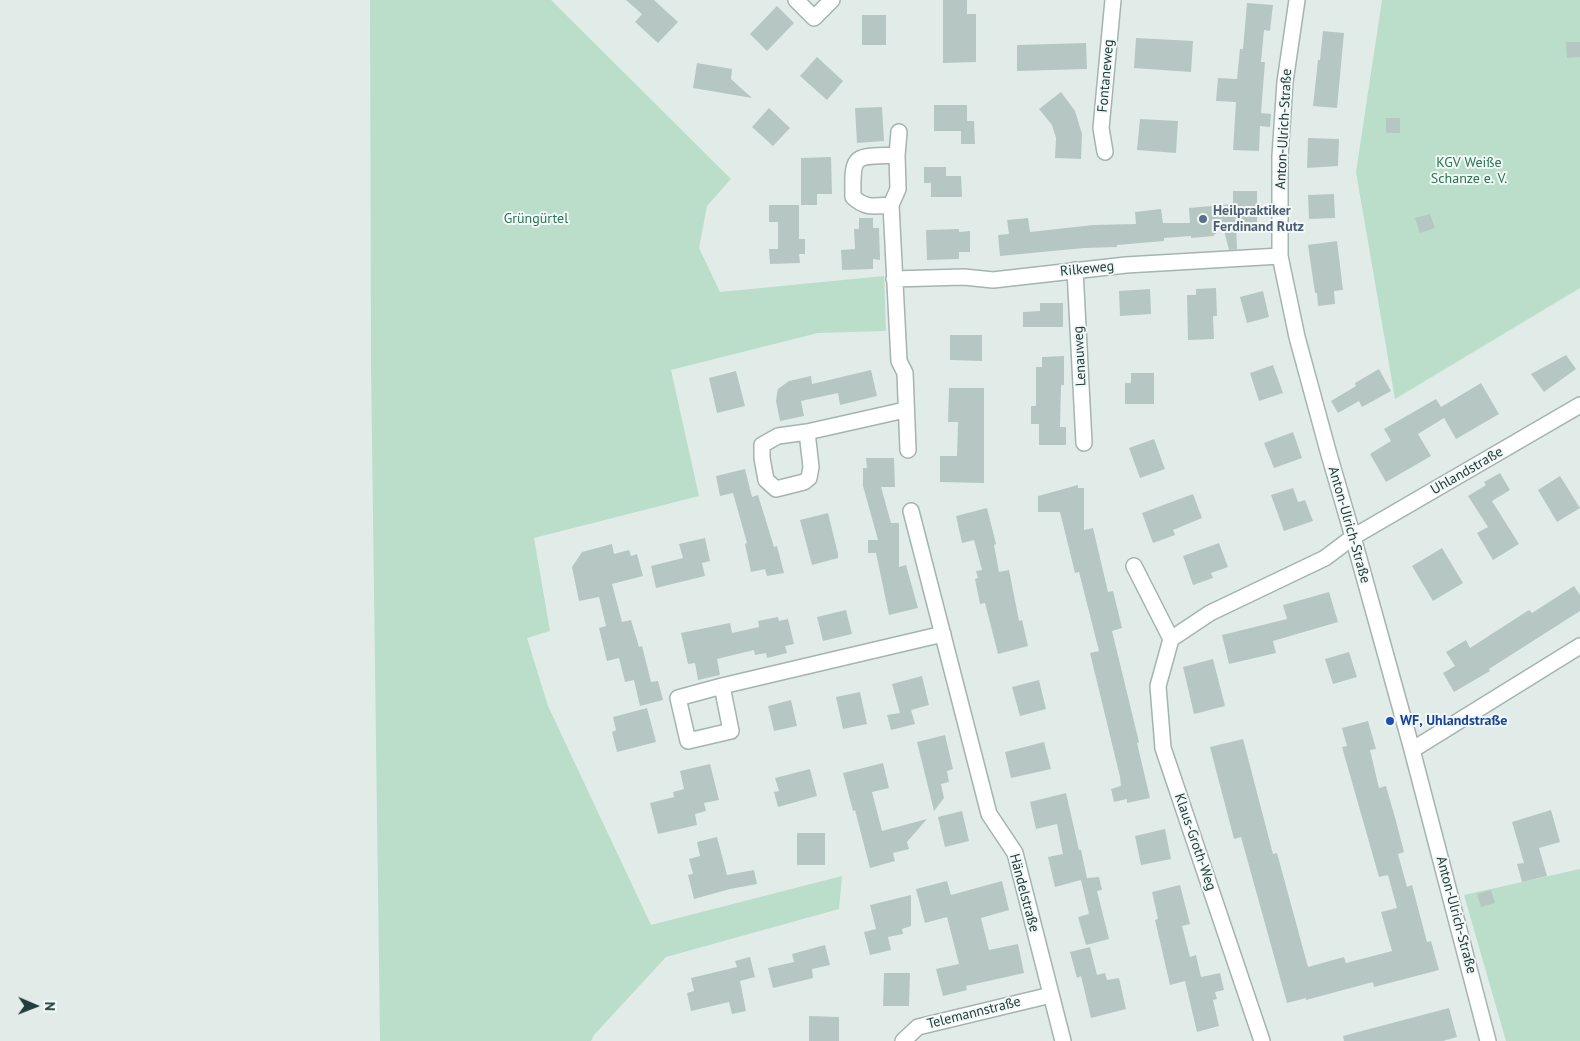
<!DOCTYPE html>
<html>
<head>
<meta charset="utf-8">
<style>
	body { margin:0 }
	#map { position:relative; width:1580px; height:1041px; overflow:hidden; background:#e1ece9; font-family:"PT Sans",sans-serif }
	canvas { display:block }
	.north { position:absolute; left:10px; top:981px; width:50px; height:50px; -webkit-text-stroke:4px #f2f8f6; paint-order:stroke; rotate:91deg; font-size:14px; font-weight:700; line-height:20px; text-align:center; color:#213d3b }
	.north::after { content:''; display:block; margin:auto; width:18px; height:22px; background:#213d3b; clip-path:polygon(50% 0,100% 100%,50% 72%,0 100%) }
</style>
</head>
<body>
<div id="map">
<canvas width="1580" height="1041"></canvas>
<div class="north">N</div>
</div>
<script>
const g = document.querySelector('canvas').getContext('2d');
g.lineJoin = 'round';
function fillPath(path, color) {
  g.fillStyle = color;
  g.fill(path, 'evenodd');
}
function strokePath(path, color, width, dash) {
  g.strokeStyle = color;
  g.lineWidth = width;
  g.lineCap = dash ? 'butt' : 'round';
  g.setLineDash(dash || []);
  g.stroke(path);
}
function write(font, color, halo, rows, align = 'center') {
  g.font = font + ' "PT Sans",sans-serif';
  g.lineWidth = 4;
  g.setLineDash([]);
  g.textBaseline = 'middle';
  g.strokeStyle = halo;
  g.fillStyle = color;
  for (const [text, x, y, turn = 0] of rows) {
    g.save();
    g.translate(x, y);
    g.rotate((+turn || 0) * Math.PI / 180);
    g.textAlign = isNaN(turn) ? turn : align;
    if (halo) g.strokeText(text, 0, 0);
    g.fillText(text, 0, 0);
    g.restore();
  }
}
const green = new Path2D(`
	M370,0H551L731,179L707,206L699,248L720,292L884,276L886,331L818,333L671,370L699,496L534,538L550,631L527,638L548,706L651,925L842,876L839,909L666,957L594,1035L591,1041H380L371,368Z
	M1382,0H1580V288L1395,399L1356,172Z
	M1580,869V1041H1506L1464,895Z`);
const building = new Path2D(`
	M626,0H654L678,22L658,43L635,22L642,14Z
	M943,0H967V14H976V62L943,63Z
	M1247,3L1273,5L1270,31L1264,30L1261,62H1265L1261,113L1271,114L1270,127L1260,126L1259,151L1233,150L1236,102L1216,101L1218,78L1237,79L1240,49H1243Z
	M777,6L794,23L767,51L750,34Z
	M862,15H886V45H862Z
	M1323,31L1344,33L1337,108L1313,106L1318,60H1320Z
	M1136,38L1193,41L1191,72L1134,68Z
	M1566,42H1580V57L1567,58Z
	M1086,43L1087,69L1017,71V45Z
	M817,57L843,81L827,100L800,76Z
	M697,63L732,69L731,79L752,98L693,88Z
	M1061,92L1075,111L1082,134L1081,159L1055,158L1056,138L1052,125L1039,109Z
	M934,105H967V121H974L975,144H961V131H934Z
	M882,107L884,141L857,143L855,108Z
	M769,108L790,128L773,146L752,127Z
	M1386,118H1400V133H1386Z
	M1140,119L1178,121L1176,153L1137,150Z
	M1308,138L1339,139L1338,166L1307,168Z
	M831,157L832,194H817V205H801V158Z
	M924,167H946V176H961L962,197H931V183H924Z
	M1233,191H1257V224L1236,223L1237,249L1229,250L1221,219L1213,220V222H1216V234H1214V236L1191,238V236L1164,238V241L1117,245V247L1084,248L1000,256L998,235L1009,234L1007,220L1028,218L1030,232L1093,225L1136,224L1135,212L1161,209L1163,223H1190L1189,208L1233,204Z
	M1334,194L1335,218L1309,219L1308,195Z
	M769,205H799V239H805V254H799L800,263L770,264L769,249H778V222H769Z
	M1430,214L1435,228L1420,233L1415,218Z
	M859,218H873V228H879L880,260L873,259V269L842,270L841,250L855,249L854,229H859Z
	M959,229V232L970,231V252H959V259L927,260L926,230Z
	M1337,241L1343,290L1334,291L1335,304L1318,306L1317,293H1315L1308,245Z
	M1216,288L1217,316H1213L1214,339L1188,340L1187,295H1196V289Z
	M1150,289L1151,314L1120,316L1119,291Z
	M1263,291L1269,317L1247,323L1240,297Z
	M1040,303H1063V327H1023V312L1040,311Z
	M950,335H982V361L950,360Z
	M1566,355L1576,369L1544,392L1531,374Z
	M1064,356V385H1061L1060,427H1066V445H1039V424H1031V406H1036V367H1042V357Z
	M1273,365L1283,393L1259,401L1250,373Z
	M1379,369L1391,391L1362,407L1359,401L1338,413L1331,401L1356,386L1355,383Z
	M871,370L877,396L840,405L838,393L801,401L804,416L780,421L776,401L777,393L778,389L789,381L811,376L812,384Z
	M736,371L745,406L717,413L709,378Z
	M1131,373H1154V404H1125V383H1131Z
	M1481,383L1499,414L1456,439L1444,418L1418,434L1431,456L1386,482L1370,454L1391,441L1384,429L1436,399L1441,407Z
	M949,388H984V483L940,482V456H957L958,422H948Z
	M1293,432L1302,458L1274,468L1264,443Z
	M1154,439L1165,469L1140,478L1129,448Z
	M866,458H894L895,487H881L891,523H899V567L906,565L918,608L889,615L876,553H868V540H878L863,486V468H867Z
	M745,469L752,497L758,495L774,547L777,546L784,573L767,576L765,569L751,572L745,544L747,543L733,493L720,496L716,476Z
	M1500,473L1510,490L1492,501L1519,544L1493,560L1477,533L1488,527L1468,496L1486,485L1484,482Z
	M1560,476L1580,508L1557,522L1538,490Z
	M1078,485V488H1084V530L1093,528L1108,592L1113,591L1122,628L1112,631L1139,742L1137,743L1150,798L1127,803V799L1114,802L1111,789L1121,786L1120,777L1090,653L1099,651L1079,572L1075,573L1060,512H1038V496Z
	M1293,488L1298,502L1305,500L1313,521L1284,531L1271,495Z
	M1193,494L1202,518L1173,530L1175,535L1153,543L1142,513Z
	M987,508L996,544L994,545L999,572L1009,570L1019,621L1022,620L1028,646L998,654L985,603L980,604L975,579L978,578L976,571L982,570L974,540L962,543L956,516Z
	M828,513L838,554V558L812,565L800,520Z
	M705,538L710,561L702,563L705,576L656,588L651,566L683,558L679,544Z
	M1219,543L1228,567L1211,573L1213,578L1193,585L1183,556Z
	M612,544L614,554L629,550L631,556L637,554L643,576L612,584L622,622L631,620L639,647L642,646L651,682L658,681L663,700L640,706L634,680L625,682L619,658L607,661L599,628L606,626L599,597L579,601L572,567L582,552Z
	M1442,548L1463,583L1433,601L1412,566Z
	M1574,586L1580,595V611L1489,669L1490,671L1454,692L1443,673L1455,666L1446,652L1466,640L1470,648L1529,610L1532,613Z
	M1329,592L1338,622L1273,641L1276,653L1229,664L1222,635L1287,619L1283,605Z
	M846,610L852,634L823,641L817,617Z
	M778,617L779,621L788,619L794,644L785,646L787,653L767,658L766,653L755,655L754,650L717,659L720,675L698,680L695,663L688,664L681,633L730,623L732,633L759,627L758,621Z
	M1349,652L1357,677L1333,684L1325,659Z
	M1213,659L1225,706L1194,714L1183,667Z
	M922,676L929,705L911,710L915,724L891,730L887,715L900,713L892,684Z
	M1039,680L1046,709L1020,716L1012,687Z
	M860,692L867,724L843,729L836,697Z
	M791,700L797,726L774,731L768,706Z
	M647,708L656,742L617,752L612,732L616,730L613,717Z
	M1368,721L1376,749L1370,750L1379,788L1386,786L1396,821L1404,852L1398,854L1407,887L1412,885L1427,942L1431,941L1439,970L1374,987L1373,982L1306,1000V998L1287,1003L1241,837L1234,839L1210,747L1243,739L1273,854L1277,853L1308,967L1344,957L1346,963L1392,951L1381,912L1397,908L1388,875L1379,877L1342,747L1347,746L1342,728Z
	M945,735L953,769L947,771L949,782L941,784L944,798L934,811L917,742Z
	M1044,742L1051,769L1011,778L1005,752Z
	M883,763L889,788L872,792L882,831L927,819L907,842L909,849L893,853L895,861L870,868L855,810L853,811L843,773Z
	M710,764L719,800L704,803L706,811L695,814L697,825L658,834L650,803L674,797L673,792L684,789L680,771Z
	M810,769L817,796L778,807L774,792L779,791L775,778Z
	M1066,793L1079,850H1081L1087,878L1099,877L1102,890L1097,891L1109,939L1086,945L1078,917L1089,914L1081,880L1055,887L1048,857L1063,854L1057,824L1036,829L1030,802Z
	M1551,810L1560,842L1539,848L1547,876L1522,882L1517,864L1524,863L1512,822Z
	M962,811L969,841L945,847L938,817Z
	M1165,829L1171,859L1141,865L1135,836Z
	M797,833H825V865H797Z
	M717,837L727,875L754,870L757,884L730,889L694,899L688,875L693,874L689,859L700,856L697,842Z
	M947,881L951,895L1002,881L1009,910L981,918L989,950L1018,944L1024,973L966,986L967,990L943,996L936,969L959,964L947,917L925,923L916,889Z
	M1180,885L1190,924L1182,926L1190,957L1196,955L1201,977L1220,973L1224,990L1215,992L1217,999L1213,1000L1219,1026L1197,1032L1185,981L1170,985L1155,920L1158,919L1152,892Z
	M1491,890L1495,903L1481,907L1477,894Z
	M911,895V926L902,929L903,934L888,937L891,950L870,955L864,932L876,929L870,905Z
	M825,945L830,965L812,969L813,978L773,988L768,968L794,962L792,954Z
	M1090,947L1097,975L1105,973L1107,980L1119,978L1126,1009L1091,1018L1081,976L1077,978L1070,952Z
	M750,957L755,977L740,981L746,1011L732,1014L729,1002L691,1011L687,993L694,991L691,978L737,967L735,961Z
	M884,973H910L909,1006H883Z
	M1449,1008L1457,1037L1443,1041H1344L1343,1036Z
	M809,1016L839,1017V1041H809Z`);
const street = new Path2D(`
	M796,0L814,18L832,0
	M1297,0L1285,82L1280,156V256L1297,337L1328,451L1353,537L1411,746L1488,1041
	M899,132L897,155L898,189L891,205L899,361L905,373L908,450
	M1105,152L1101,128L1113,0
	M891,205C874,206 866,209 853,197C852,152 854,157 897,155
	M1075,270L1084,443
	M894,279L964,277L993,280L1126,265L1280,256
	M807,432L811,467L809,478L804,482L776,489L766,480L762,458V445L778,436L807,432L905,410
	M911,511L989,814L1015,853L1063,1041
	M1134,566L1171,639
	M722,686L731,731L688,741L678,698L722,686L943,634
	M1412,750L1580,646
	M903,1041L918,1027L1051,995
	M1262,1041L1163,748L1158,686L1171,639L1210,613L1325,558L1353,537L1580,405`);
const markers = [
	[1203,219,5,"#5c6f8a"],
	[1390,721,5,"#1a4fb4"]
];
const streetNames = [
	["Fontaneweg",1106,76,-85],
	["Anton-Ulrich-Straße",1284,129,-87],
	["Rilkeweg",1087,269,-6],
	["Lenauweg",1080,356,-93],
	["Uhlandstraße",1467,471,-30],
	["Anton-Ulrich-Straße",1349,525,74],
	["Klaus-Groth-Weg",1195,842,71],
	["Händelstraße",1024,893,75],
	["Anton-Ulrich-Straße",1456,915,75],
	["Telemannstraße",974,1013,-14]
];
const parkNames = [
	["KGV Weiße",1469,163],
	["Schanze e. V.",1469,179],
	["Grüngürtel",536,219]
];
const serviceNames = [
	["Heilpraktiker",1213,211],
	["Ferdinand Rutz",1213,227]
];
const transitNames = [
	["WF, Uhlandstraße",1400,721]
];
fillPath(green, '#badeca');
fillPath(building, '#b6c7c3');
strokePath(street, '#a4b4b1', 18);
strokePath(street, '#fff', 15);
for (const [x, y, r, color] of markers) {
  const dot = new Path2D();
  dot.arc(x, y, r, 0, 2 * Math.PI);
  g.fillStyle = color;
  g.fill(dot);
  strokePath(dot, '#f2f8f6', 2);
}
write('14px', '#213d3b', '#f2f8f6', streetNames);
write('14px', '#2a7555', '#f2f8f6', parkNames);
write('bold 14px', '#4e5e75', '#f2f8f6', serviceNames, 'left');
write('bold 14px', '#164399', '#f2f8f6', transitNames, 'left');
</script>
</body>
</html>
